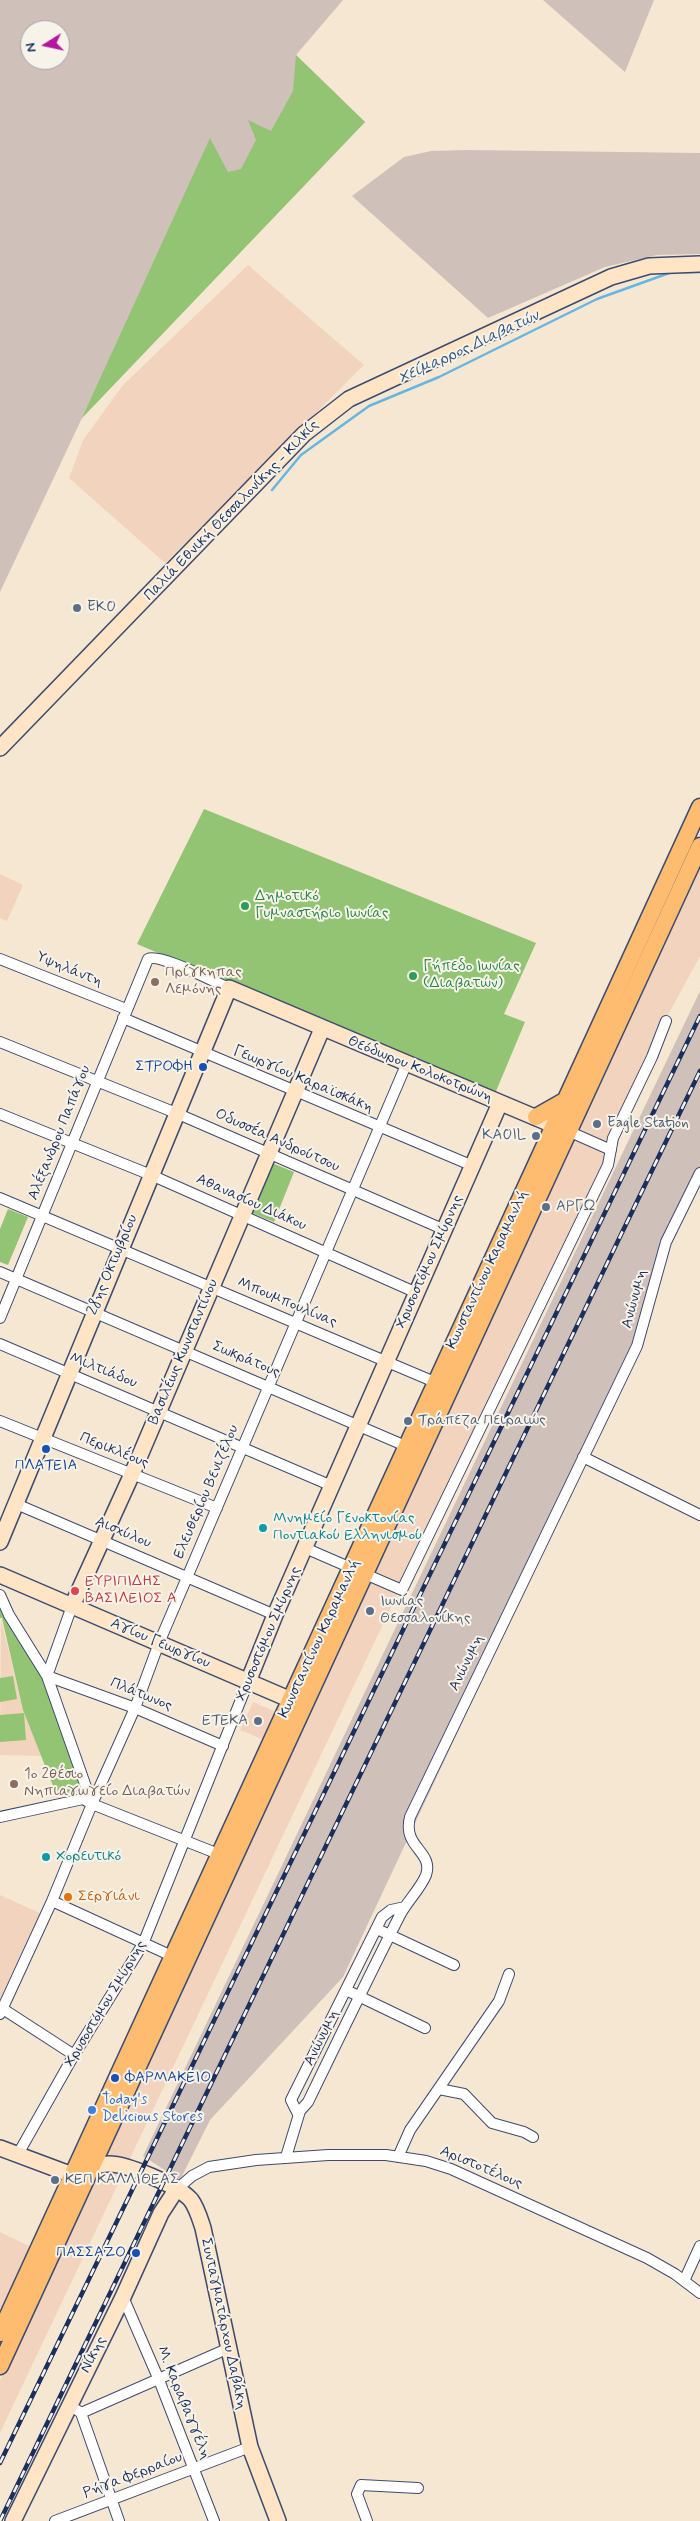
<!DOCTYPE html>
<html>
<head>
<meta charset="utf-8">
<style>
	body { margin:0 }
	#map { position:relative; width:700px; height:2521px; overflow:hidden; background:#f6e7d3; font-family:Mynerve,sans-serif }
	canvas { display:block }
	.north { position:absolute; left:20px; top:20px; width:50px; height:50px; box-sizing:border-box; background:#f7f3e8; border:1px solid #9fa5b1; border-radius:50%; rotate:260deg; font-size:14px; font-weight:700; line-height:20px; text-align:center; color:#1b2f5e }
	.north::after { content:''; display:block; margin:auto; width:18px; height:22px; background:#b5179e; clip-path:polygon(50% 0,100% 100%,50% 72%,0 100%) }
</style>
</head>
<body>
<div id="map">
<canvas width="700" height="2521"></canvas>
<div class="north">N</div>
</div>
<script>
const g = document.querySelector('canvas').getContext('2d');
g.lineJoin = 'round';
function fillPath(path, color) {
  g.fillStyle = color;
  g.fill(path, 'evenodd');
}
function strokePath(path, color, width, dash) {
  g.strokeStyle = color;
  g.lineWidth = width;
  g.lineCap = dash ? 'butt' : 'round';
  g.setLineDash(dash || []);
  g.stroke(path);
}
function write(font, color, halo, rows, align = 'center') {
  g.font = font + ' Mynerve,sans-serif';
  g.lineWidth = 4;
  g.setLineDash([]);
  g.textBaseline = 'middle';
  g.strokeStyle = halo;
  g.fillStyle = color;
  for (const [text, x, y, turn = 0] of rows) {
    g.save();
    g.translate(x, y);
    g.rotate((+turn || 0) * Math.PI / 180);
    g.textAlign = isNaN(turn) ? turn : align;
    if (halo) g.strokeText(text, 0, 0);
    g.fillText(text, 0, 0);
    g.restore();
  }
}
const built = new Path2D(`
	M248,265L364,365L165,563L69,478L83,440L123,385Z
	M700,862V956L666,1019L609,1156L429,1527L0,2433V2381Z
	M0,874L23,885L7,921L0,918Z
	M1,1619L23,1709L42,1756L0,1755Z
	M253,1702L276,1712L264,1740L240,1730Z
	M0,1895L42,1914L2,2000L0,1999Z
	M0,2232L31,2247L0,2309Z`);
const industrial = new Path2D(`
	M0,0H343L296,55L365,122L82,418L0,592ZM30,30H60V60H30Z
	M543,0H654L625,72Z
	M467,150L700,153V254L657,255L605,267L488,318L352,196L404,157L431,151Z
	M700,991V1171L663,1243L639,1345L343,1977L210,2120L180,2180L143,2156Z`);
const green = new Path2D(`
	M296,55L365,122L82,418L210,138L228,172L241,169L256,140L248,120L271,131L293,91Z
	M204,809L536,943L504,1014L525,1022L494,1096L137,944Z
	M272,1163L294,1172L274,1222L252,1213Z
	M8,1209L28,1217L8,1265L0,1262V1229Z
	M0,1601L43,1677L84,1790L57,1796L23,1710L2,1618H0Z
	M13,1676L17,1699L0,1702V1678Z
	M24,1713L26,1740L0,1742V1715Z`);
const stream = new Path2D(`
	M683,272H700
	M272,490L301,455L369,406L439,377L597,299L672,272`);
const street = new Path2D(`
	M0,959L126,1009
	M123,1018L473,1166
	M0,1042L176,1113L445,1230
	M0,1114L151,1175L417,1293
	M568,1131L611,1150
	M0,1198L437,1383
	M0,1272L408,1447
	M0,1318L148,959C160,953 214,982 229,988
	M0,1344L332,1486
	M0,1421L217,1508
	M583,1457L700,1515
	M14,1503L275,1615
	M305,1548L402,1590L608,1165L613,1138L652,1057L666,1021
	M0,1595L9,1615L47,1676L92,1804
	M72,1606L47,1676L135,1708L223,1746
	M0,1817L83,1799L92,1804L221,1855
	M52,1901L174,1957
	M377,1929L454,1965
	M346,1990L425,2028
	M0,2007L74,2055
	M0,2014L52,1901L92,1804L135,1708L159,1643L406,1065
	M439,2089L464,2094L492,2123L524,2132L533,2137
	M298,2114L291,2100L382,1917L391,1910L405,1907
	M18,2154L74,2055L143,1944L248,1682
	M286,2157L300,2111L308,2102C338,2040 368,1978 399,1917C406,1902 420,1890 426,1875C434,1851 402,1848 410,1817L637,1346L666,1242L700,1173
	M398,2157L410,2130L499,2001L509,1974
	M176,2190L192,2176L209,2167L256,2160L328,2155H386L426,2161L451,2169L647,2258L675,2274L700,2293
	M684,2281L700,2246
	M123,2297L159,2380L214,2521
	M77,2410L81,2413L119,2521
	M81,2413L229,2348
	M55,2521L250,2447
	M367,2521L357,2494L361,2485L418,2488`);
const secondary = new Path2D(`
	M0,748L304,434L349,399L611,277L649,266L700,264
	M0,1542L229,988L565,1130
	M0,1575L291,1700
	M72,1606L132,1474L322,1029
	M248,1682L275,1615L500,1103
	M0,2148L67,2173C82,2174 93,2164 108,2164C126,2163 179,2186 191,2200C197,2208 200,2219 203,2228L250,2447L278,2521
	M13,2521L123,2297L161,2213L176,2190`);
const primary = new Path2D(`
	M536,1117L566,1100
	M0,2333L700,807
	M0,2366L700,846`);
const rail = new Path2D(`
	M0,2463L700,1016
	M0,2521L700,1071`);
const markers = [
	[77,608,5,"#5c6f8a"],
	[245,906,5,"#2e9e5b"],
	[413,976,5,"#2e9e5b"],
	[155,982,5,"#8d6e63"],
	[203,1067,5,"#1a4fb4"],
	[597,1124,5,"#5c6f8a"],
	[536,1136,5,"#5c6f8a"],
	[546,1207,5,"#5c6f8a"],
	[408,1421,5,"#5c6f8a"],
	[46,1449,5,"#1a4fb4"],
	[263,1528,5,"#0f9aa8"],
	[75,1591,5,"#e0444e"],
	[370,1611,5,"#5c6f8a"],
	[258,1721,5,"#5c6f8a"],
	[14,1784,5,"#8d6e63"],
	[46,1857,5,"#0f9aa8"],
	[68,1897,5,"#e8710a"],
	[115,2078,5,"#1a4fb4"],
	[92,2110,5,"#3f7fe0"],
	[55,2180,5,"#5c6f8a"],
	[136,2253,5,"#1a4fb4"]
];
const streetNames = [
	["Παλιά Εθνική Θεσσαλονίκης - Κιλκίς",232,511,-46],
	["Υψηλάντη",69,970,22],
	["Θεόδωρου Κολοκοτρώνη",420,1070,22],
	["Γεωργίου Καραϊσκάκη",303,1080,23],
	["Αλέξανδρου Παπάγου",60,1133,-68],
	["Οδυσσέα Ανδρούτσου",277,1141,24],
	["Αθανασίου Διάκου",251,1203,24],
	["Χρυσοστόμου Σμύρνης",430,1262,-66],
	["28ης Οκτωβρίου",113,1265,-67],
	["Κωνσταντίνου Καραμανλή",488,1270,-65],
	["Ανώνυμη",635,1299,-75],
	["Μπουμπουλίνας",287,1303,23],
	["Βασιλέως Κωνσταντίνου",184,1352,-67],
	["Σωκράτους",246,1360,23],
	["Μιλτιάδου",103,1371,22],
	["Περικλέους",114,1451,22],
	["Ελευθερίου Βενιζέλου",207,1492,-67],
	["Αισχύλου",123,1533,23],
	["Χρυσοστόμου Σμύρνης",269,1634,-67],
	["Κωνσταντίνου Καραμανλή",320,1639,-65],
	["Αγίου Γεωργίου",160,1644,23],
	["Ανώνυμη",467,1663,-64],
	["Πλάτωνος",141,1695,22],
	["Χρυσοστόμου Σμύρνης",106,2004,-59],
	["Ανώνυμη",322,2038,-64],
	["Αριστοτέλους",481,2168,23],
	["Συνταγματάρχου Δαβάκη",223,2324,78],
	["Νίκης",94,2355,-63],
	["Μ. Καραβαγγέλη",183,2403,68],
	["Ρήγα Φερραίου",133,2476,-21]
];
const serviceNames = [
	["EKO",87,608],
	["Eagle Station",607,1124],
	["KAOIL",526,1136,"right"],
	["ΑΡΓΩ",556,1207],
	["Τράπεζα Πειραιώς",418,1421],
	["Ιωνίας",380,1602],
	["Θεσσαλονίκης",380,1619],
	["ΕΤΕΚΑ",248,1721,"right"],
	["ΚΕΠ ΚΑΛΛΙΘΕΑΣ",65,2180]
];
const leisureNames = [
	["Δημοτικό",255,897],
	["Γυμναστήριο Ιωνίας",255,914],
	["Γήπεδο Ιωνίας",423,967],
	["(Διαβατών)",423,984]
];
const educationNames = [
	["Πρίγκηπας",165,973],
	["Λεμόνης",165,990],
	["1ο 2θέσιο",24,1775],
	["Νηπιαγωγείο Διαβατών",24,1792]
];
const transitNames = [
	["ΣΤΡΟΦΗ",193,1067],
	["ΠΛΑΤΕΙΑ",46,1466,"center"],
	["ΦΑΡΜΑΚΕΙΟ",125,2078,"left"],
	["ΠΑΣΣΑΖΟ",126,2253]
];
const cultureNames = [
	["Μνημείο Γενοκτονίας",273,1519],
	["Ποντιακού Ελληνισμού",273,1536],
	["Χορευτικό",56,1857]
];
const healthNames = [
	["ΕΥΡΙΠΙΔΗΣ",85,1582],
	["ΒΑΣΙΛΕΙΟΣ Α",85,1599]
];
const foodNames = [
	["Σεργιάνι",78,1897]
];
const shopNames = [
	["Today's",102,2101],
	["Delicious Stores",102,2118]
];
const waterNames = [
	["Χείμαρρος Διαβατών",469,348,-25]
];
fillPath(built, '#f2d4be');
fillPath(industrial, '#cfc0ba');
fillPath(green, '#92c474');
strokePath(stream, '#67b6e2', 2.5);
strokePath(street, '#3c4b70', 12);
strokePath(secondary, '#3c4b70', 18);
strokePath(primary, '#3c4b70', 19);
strokePath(street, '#fff', 10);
strokePath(secondary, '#ffe4c6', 15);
strokePath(primary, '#febc70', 16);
strokePath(rail, '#1b2f5e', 4.5);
strokePath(rail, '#f7f3e8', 2.5, [8]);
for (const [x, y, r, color] of markers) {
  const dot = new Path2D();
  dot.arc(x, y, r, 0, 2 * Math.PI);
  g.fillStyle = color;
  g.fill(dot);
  strokePath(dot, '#f7f3e8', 2);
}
write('15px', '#1b2f5e', '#f7f3e8', streetNames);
write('15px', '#4e5e75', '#f7f3e8', serviceNames, 'left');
write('15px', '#27864d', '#f7f3e8', leisureNames, 'left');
write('15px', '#785e54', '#f7f3e8', educationNames, 'left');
write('15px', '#164399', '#f7f3e8', transitNames, 'right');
write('15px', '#0d838f', '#f7f3e8', cultureNames, 'left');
write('15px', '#be3a42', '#f7f3e8', healthNames, 'left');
write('15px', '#c56008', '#f7f3e8', foodNames, 'left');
write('15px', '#366cbe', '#f7f3e8', shopNames, 'left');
write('italic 16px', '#325886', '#f7f3e8', waterNames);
</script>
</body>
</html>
